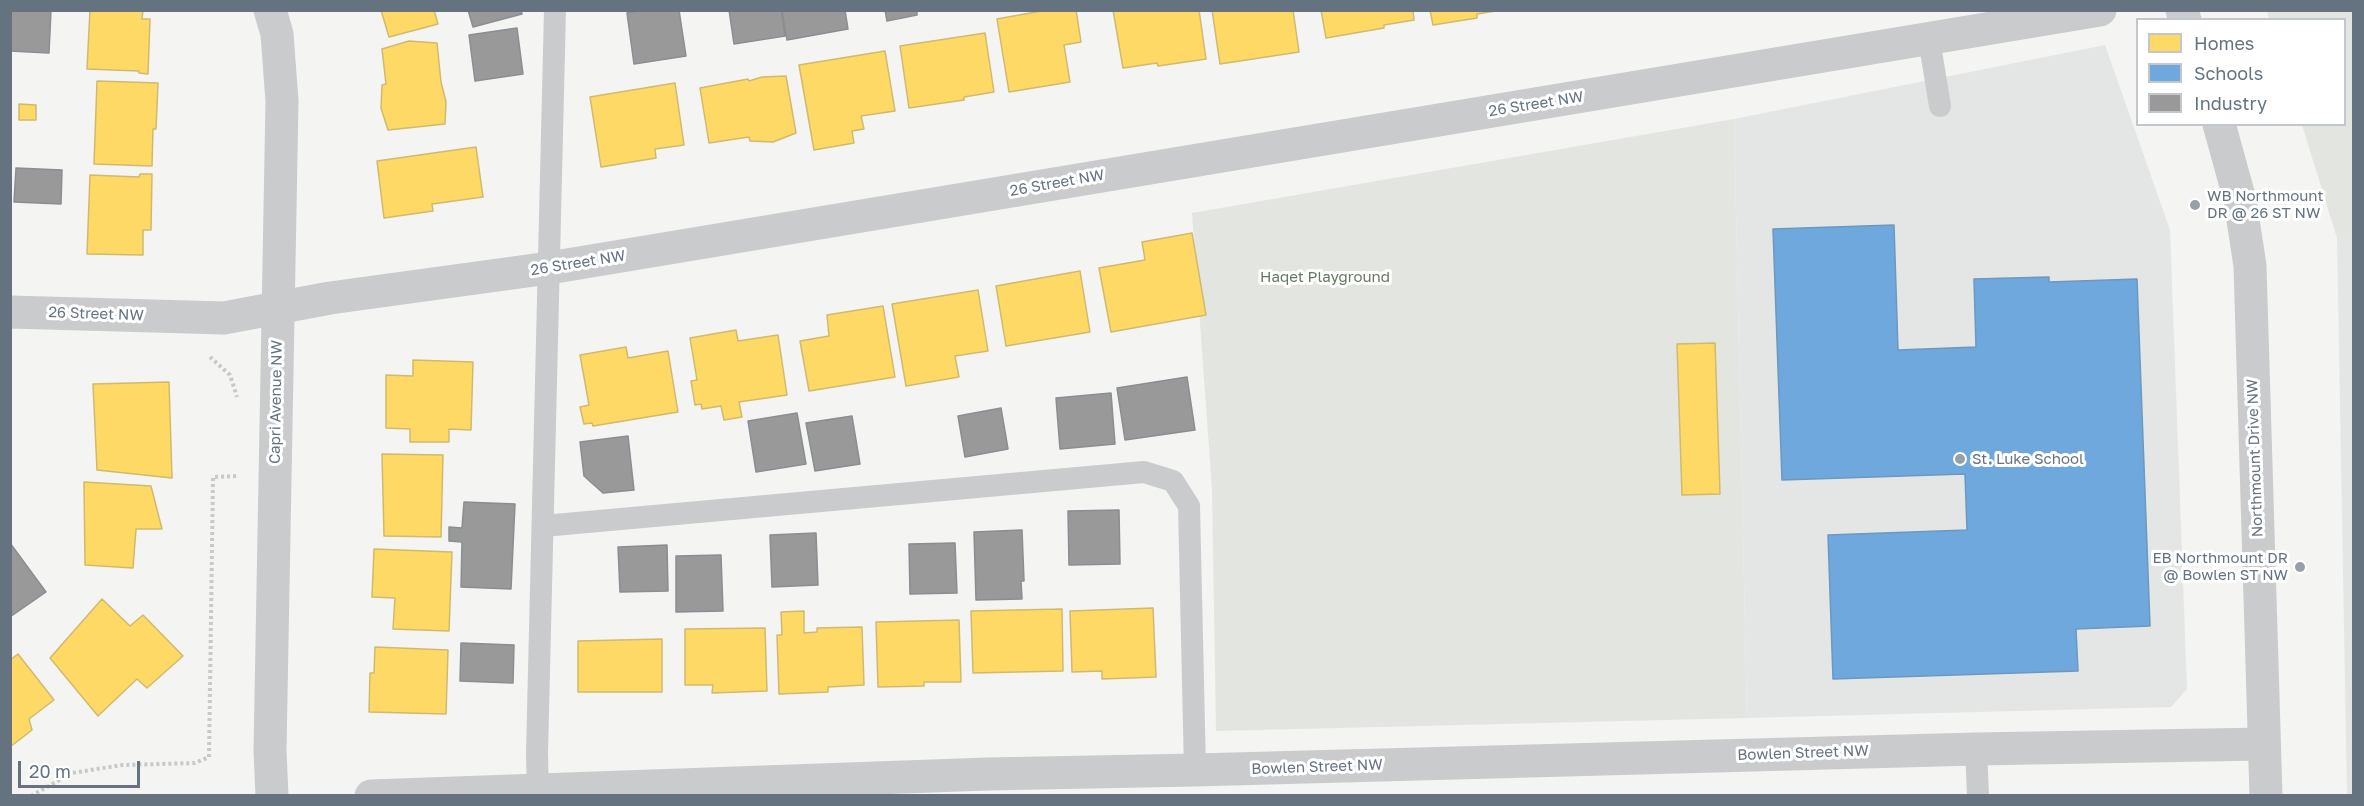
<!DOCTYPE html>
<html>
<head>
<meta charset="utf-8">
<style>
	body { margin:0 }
	#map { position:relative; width:2364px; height:806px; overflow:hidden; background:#f4f4f2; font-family:"Golos Text",sans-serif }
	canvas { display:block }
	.frame { position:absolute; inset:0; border:12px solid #657381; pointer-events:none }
	.legend { position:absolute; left:2136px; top:18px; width:210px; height:108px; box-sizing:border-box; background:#fff; border:2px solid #c1c7cd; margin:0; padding:8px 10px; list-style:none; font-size:18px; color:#657381 }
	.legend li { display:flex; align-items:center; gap:12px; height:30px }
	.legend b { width:30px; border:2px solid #c1c7cd }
	.scale { position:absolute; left:18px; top:761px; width:122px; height:27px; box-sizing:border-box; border:3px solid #657381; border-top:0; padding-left:8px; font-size:18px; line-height:21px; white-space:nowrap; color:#657381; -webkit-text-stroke:4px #fff; paint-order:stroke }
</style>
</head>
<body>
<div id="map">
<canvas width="2364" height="806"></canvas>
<div class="frame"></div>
<ul class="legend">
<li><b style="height:16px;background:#ffd966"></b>Homes</li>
<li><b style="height:16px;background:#6fa8dc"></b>Schools</li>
<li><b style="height:16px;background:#999"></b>Industry</li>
</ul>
<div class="scale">20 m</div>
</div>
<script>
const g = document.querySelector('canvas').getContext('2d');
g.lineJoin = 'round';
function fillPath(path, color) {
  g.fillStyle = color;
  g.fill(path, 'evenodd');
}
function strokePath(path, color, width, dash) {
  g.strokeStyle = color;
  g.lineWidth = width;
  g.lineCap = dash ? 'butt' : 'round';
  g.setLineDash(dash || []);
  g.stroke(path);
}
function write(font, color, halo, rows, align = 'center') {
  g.font = font + ' "Golos Text",sans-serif';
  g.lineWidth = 6;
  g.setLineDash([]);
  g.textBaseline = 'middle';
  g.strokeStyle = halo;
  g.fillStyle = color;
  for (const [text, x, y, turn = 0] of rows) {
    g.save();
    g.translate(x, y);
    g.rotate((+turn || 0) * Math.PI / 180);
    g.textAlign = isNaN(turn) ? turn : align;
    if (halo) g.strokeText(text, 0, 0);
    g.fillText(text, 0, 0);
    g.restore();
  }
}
const built = new Path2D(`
	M2105,45L2170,230L2187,689L2171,707L1747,718L1734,119Z
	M2337,238H2354L2353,796L2347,795Z`);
const green = new Path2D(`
	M2267,11H2353V238H2337L2302,125L2344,124V20L2269,19Z
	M1734,119L1747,718L1216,731L1212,489L1192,213Z`);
const homes = new Path2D(`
	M90,10H143L142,19H150L148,74L139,73V71L87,69Z
	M381,10H434L438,24L389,37Z
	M1047,10H1076L1081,42L1064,45L1070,82L1009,92L997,19Z
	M1113,10H1199L1206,59L1158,66L1157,63L1123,68Z
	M1212,10H1293L1299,52L1220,64Z
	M1321,10H1413L1414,20L1384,25V28L1326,38Z
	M1430,10H1502L1477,14V18L1433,25Z
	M985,33L994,92L964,97V100L909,108L900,46Z
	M409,41L437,43L441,82L446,102L445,124L388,130L381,108L382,85L386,84L382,49Z
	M885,51L895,111L861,116L864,129L852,131L854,143L814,150L799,65Z
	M786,76L796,133L773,142L750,141L749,137L709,143L700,88L748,79L749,81L762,77Z
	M97,81L158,83L156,129H153L152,166L94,164Z
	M675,83L684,145L655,149L656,158L601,167L590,97Z
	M19,104L36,105V120H19Z
	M476,147L483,197L432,204L433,211L384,218L377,161Z
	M140,174H152L151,230H143V255L87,254L90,175L139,177Z
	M1192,233L1206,315L1111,332L1099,268L1145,260L1142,242Z
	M1080,271L1090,332L1006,346L996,286Z
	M978,290L988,351L955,356L959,377L906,386L892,304Z
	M883,306L895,377L809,391L800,341L829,336L827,315Z
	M736,330L738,341L778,335L787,395L739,402L742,417L724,420L721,406L702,409L701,404L695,405L691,381L697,380L690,338Z
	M1715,343L1720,494L1682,495L1677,344Z
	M626,347L628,358L668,351L678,412L593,426L592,423L584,424L580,407L589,405L580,355Z
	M413,360L473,362L471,430L449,429V442H410V429L386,428V375L413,376Z
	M169,382L172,478L97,470L93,384Z
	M382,454L443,455L441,537L384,536Z
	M84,482L151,486L162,529H136L133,568L85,565Z
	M374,549L452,552L449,631L393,629L395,598L372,597Z
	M102,599L130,626L143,615L183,656L147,688L137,679L98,716L50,658Z
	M1153,608L1156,677L1102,679V671L1072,672L1070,611Z
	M1062,609L1063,671L973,673L971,611Z
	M804,611V633L817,632V628L862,627L864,685L828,687V692L779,694L777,635H782L781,612Z
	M959,620L961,682H924V686L878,687L876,622Z
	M765,628L767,691L712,693L713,685H685V629Z
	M662,639V692H578V641Z
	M375,647L448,650L446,714L369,712L370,673H374Z
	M18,654L54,700L29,719L32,730L10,747V660Z`);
const schools = new Path2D(`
	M1894,225L1898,350L1976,347L1974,279L2049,277V282L2137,279L2150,626L2076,629L2078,671L1833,679L1828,535L1967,530L1965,474L1782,480L1773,229Z`);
const industry = new Path2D(`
	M10,10H51L49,53L10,51Z
	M468,10H521L522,14L473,27Z
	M644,10H679L686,56L634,64L627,13Z
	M729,10H781L785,36L734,44Z
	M782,10H845L848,29L787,40Z
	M885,10H917V15L887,21Z
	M517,28L523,74L475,81L469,35Z
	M16,168L62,170L61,204L14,202Z
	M1187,377L1195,430L1125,440L1117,388Z
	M1111,393L1115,444L1060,449L1056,398Z
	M1001,408L1008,449L965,457L958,416Z
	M797,413L806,464L756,472L748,421Z
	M852,416L860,464L815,471L806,423Z
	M628,436L634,490L603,493L584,476L580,442Z
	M464,502L515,504L511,589L461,587L462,542L449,541V527L462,528Z
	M1119,510L1120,564L1069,565L1068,511Z
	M1022,530L1024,581H1021L1022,599L976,600L974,532Z
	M816,533L818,585L772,587L770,535Z
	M10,543L46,592L10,617Z
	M955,543L957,593L910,594L909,544Z
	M667,545L668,591L620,592L618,547Z
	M721,555L723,611L676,612V556Z
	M461,643L514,645L513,683L460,681Z`);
const path = new Path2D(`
	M210,357L230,375L237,397
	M31,796L72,773L122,765L195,763L209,757L213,477L239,476`);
const service = new Path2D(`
	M1929,39L1940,106
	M543,526L1144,472L1173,481L1189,506L1195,770
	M1976,749L1978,796
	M538,796L537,753L555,10`);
const minor = new Path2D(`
	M270,10L277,34L282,101L270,750L272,796
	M10,312L224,318L330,298L549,268L2100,10
	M371,796L988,774L1195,770L1976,749L2264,744`);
const tertiary = new Path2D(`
	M2182,10L2185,20
	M2219,124L2240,200L2250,266L2266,796`);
const markers = [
	[2195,205,6,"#97a0a9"],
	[1960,459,6,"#97a0a9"],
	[2300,567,6,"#97a0a9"]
];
const streetNames = [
	["26 Street NW",1536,104,-9],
	["26 Street NW",1057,183,-10],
	["26 Street NW",578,263,-9],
	["26 Street NW",96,314,2],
	["Capri Avenue NW",276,402,-89],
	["Northmount Drive NW",2255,458,-92],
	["Bowlen Street NW",1803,753,-2],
	["Bowlen Street NW",1317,767,-2]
];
const poiNames = [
	["WB Northmount",2207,196],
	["DR @ 26 ST NW",2207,213],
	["St. Luke School",1972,459],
	["EB Northmount DR",2288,558,"right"],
	["@ Bowlen ST NW",2288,575,"right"]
];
const parkNames = [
	["Haqet Playground",1325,277]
];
fillPath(built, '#e4e5e5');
fillPath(green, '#e3e6e0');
fillPath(homes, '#ffd966');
strokePath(homes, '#d1ba6e', 1.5);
fillPath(schools, '#6fa8dc');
strokePath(schools, '#6c98c1', 1.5);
fillPath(industry, '#999');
strokePath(industry, '#898e92', 1.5);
strokePath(path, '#c8c9c8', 4, [3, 3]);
strokePath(service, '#cacbcc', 22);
strokePath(minor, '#cacbcc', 33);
strokePath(tertiary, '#cacbcc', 33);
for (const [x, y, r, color] of markers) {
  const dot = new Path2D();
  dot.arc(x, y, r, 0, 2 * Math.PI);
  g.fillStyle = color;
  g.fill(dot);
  strokePath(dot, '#fff', 2);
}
write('15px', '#657381', '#fff', streetNames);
write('15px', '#657381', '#fff', poiNames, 'left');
write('15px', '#677864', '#fff', parkNames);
</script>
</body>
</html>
